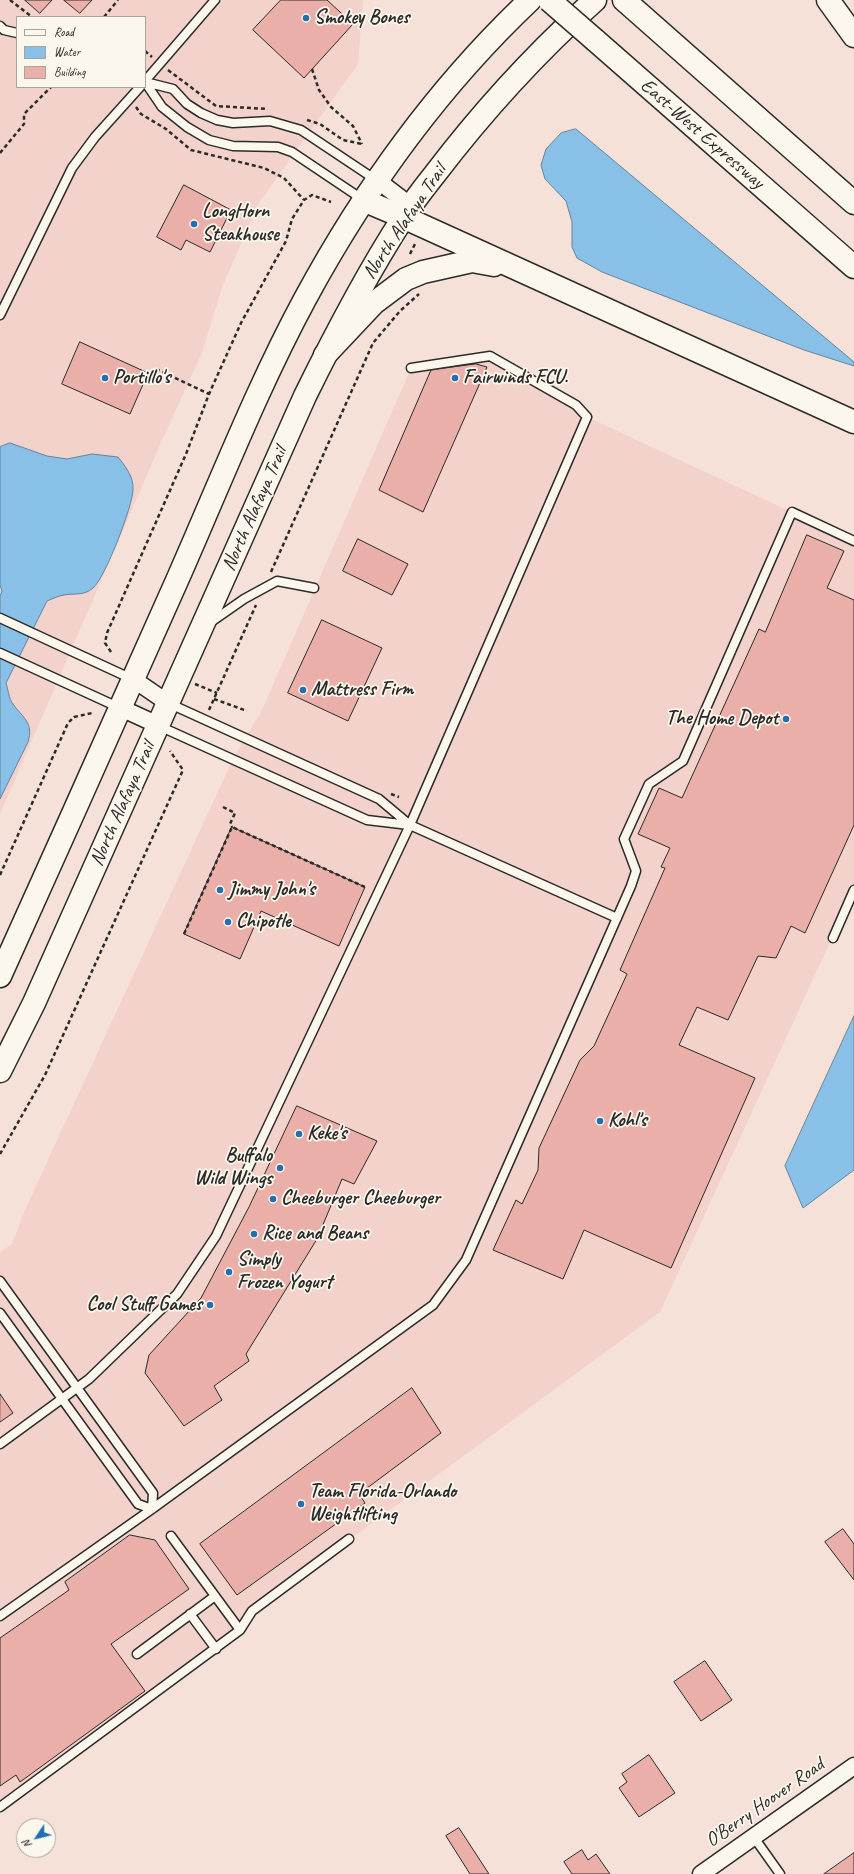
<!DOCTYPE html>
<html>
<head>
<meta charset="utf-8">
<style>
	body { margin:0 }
	#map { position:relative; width:854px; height:1874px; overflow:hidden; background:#f6e1d8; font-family:Caveat,sans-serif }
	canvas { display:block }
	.legend { position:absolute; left:16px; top:16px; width:130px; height:72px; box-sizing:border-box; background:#fbf7ec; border:1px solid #a8a59f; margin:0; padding:5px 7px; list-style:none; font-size:12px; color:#2b2b2b }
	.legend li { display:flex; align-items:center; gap:8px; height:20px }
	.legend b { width:20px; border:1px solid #a8a59f }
	.north { position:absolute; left:16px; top:1818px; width:40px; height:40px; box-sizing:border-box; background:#fbf7ec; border:1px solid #a8a59f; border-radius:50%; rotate:235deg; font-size:11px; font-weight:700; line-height:16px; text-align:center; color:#2b2b2b }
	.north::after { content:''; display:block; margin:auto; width:14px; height:18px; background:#1f6fb2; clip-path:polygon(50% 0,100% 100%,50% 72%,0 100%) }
</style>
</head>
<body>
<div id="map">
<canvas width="854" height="1874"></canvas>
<ul class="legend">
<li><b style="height:5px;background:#fbf7ec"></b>Road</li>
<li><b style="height:11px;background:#89c0e7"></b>Water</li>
<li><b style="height:11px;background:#eaafa8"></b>Building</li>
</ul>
<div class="north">N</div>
</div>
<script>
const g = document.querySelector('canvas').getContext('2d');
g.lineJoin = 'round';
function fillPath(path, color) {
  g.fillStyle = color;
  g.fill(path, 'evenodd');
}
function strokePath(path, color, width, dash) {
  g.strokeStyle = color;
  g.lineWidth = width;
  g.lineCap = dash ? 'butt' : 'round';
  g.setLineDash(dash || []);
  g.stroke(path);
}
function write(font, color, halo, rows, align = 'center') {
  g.font = font + ' Caveat,sans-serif';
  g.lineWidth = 3.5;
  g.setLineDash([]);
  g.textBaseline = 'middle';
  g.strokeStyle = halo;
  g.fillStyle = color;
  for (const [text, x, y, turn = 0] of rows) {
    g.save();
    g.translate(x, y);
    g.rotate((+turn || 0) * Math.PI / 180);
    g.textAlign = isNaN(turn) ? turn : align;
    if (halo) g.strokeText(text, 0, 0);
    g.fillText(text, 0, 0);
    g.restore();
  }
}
const built = new Path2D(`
	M0,0H363L358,64L259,203L223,285L201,355L163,438L0,814ZM17,17H145V87H17Z
	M490,356L587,417L854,541V890L660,1312L252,1611L240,1630L0,1808V1252L12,1244L24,1212L233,759L263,708L411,368Z`);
const water = new Path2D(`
	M576,129L854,362V366L804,350L602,272L577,258L572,247V222L566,201L545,179L541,165L546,149L561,133Z
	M10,443L47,456L67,459L92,454L118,457C125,466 134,477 133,489C133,506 105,578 93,588C84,596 75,593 64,595C58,596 52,599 47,601L6,683C8,689 9,699 13,704C23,718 34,723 28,742L0,799V596L2,591L0,585V447Z
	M854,1016V1170L803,1208L785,1166Z`);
const building = new Path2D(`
	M25,0H52L40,13Z
	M64,0H92L80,13Z
	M281,0H327L353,24L304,78L253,30Z
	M184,185L231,210L210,252L186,240L181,250L157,237Z
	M80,342L148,373L130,414L62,384Z
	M476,364L487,367L423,512L379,490L431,370Z
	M807,535L844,551L827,588L854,600V825L805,933L791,926L776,958L758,956L728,1020L697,1007L679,1045L755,1078L671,1268L584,1230L563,1279L493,1250L516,1200L522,1204L538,1170L539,1148L580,1060L594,1046L627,974L620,970L665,868L661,867L670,848L638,834L659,788L682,798L759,629L765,632Z
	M358,539L408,564L392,595L343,571Z
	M322,620L382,648L348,721L288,693Z
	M232,827L365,887L339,946L261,911L240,959L184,934Z
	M297,1106L377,1141L354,1184L342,1179L317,1239L246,1354L249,1361L214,1386L222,1400L184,1426L145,1373L149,1355L201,1298L249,1207Z
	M412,1388L441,1433L359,1494L365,1503L237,1595L200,1544Z
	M0,1394L13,1413L0,1422Z
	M843,1529L854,1544V1580L825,1542Z
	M130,1535L155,1540L189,1589L111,1644L145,1691L20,1782L16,1775L0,1786V1638L69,1590L65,1582Z
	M705,1661L732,1700L701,1721L674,1682Z
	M649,1755L675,1793L639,1817L619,1788L627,1782L622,1774Z
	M459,1828L489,1874H470L446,1836Z
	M582,1850L588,1860L596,1854L610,1874H572L564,1862Z
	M854,1853V1874H824Z`);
const path = new Path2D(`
	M10,0L32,17
	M104,17L118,0
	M145,51L152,57
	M312,69L319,90L331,107L353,126L362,144
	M168,70L216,106L268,109
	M136,107L141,114L166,129L191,150L264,168L284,178L304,200
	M307,120L320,124L343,140L362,144
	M0,153L24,124V114L51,87
	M410,254L416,242
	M156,369L209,394
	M271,572L373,343L400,311L419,294
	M111,652L105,643L107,633L186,454L209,394L241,323L286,241L292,219L304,200L312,195L331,202
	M195,684L217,693
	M214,699L247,711
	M209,710L256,605
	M391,794L399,797
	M223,807L235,813L230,824L232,827
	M0,875L68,723L74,717L92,713
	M184,934L232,827L365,887
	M0,1154L45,1075L183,770L170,751`);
const service = new Path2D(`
	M0,26L4,30L17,33
	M145,81L215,0
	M145,82L173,89L187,104L201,113L217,120L233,123L270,121L301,130L376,180
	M145,82L162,107L187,127L209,140L233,146L278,147L292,152L362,199
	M0,315L72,168L95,137L140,87
	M0,618L132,679
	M211,622L244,599L277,581L314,588
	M0,653L120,708
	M168,703L379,799L410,825L617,918
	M159,726L367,820L409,825
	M833,938L854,890
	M0,1281L153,1493L152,1509L138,1504L0,1313
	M0,1444L89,1379L177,1294L216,1236L410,825L587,417L576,405L490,356L411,368
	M171,1536L240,1630
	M190,1614L216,1649
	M0,1616L152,1509L433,1305L466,1260L631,886L636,871L624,839L649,784L683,761L792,512L854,541
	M137,1654L215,1596
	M0,1807L240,1630L252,1611L349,1539
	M753,1836L780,1874`);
const minor = new Path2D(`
	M377,180L411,206
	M133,679L168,703
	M121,708L158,725
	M701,1874L854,1766`);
const secondary = new Path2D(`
	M363,200L403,217
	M0,976C60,843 120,709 179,576C220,483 257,388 305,299C364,190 439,86 530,0
	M0,1071L34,1003L305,396C335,335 366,275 403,218C412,203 424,188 435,174C483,111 536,53 595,0`);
const motorway = new Path2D(`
	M624,0L854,203
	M828,0L854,36
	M595,40L854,267
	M403,217L854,422
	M325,355L374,303L406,279L423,272L472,261L494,265`);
const motorwayBridge = new Path2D(`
	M549,0L595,40`);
const markers = [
	[306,18,4,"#1f6fb2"],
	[194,224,4,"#1f6fb2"],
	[105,378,4,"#1f6fb2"],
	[455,378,4,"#1f6fb2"],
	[303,690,4,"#1f6fb2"],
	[786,719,4,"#1f6fb2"],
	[220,890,4,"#1f6fb2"],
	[228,922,4,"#1f6fb2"],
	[600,1121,4,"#1f6fb2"],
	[299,1134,4,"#1f6fb2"],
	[280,1168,4,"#1f6fb2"],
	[273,1199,4,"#1f6fb2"],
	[254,1234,4,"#1f6fb2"],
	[229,1272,4,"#1f6fb2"],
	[210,1305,4,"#1f6fb2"],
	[301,1504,4,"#1f6fb2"]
];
const poiNames = [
	["Smokey Bones",314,18],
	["LongHorn",202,212],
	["Steakhouse",202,235],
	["Portillo's",113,378],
	["Fairwinds FCU.",463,378],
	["Mattress Firm",311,690],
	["The Home Depot",778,719,"right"],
	["Jimmy John's",228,890],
	["Chipotle",236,922],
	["Kohl's",608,1121],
	["Keke's",307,1134],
	["Buffalo",272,1156,"right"],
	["Wild Wings",272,1179,"right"],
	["Cheeburger Cheeburger",281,1199],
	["Rice and Beans",262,1234],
	["Simply",237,1260],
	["Frozen Yogurt",237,1283],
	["Cool Stuff Games",202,1305,"right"],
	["Team Florida-Orlando",309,1492],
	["Weightlifting",309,1515]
];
const streetNames = [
	["East-West Expressway",702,134,41],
	["North Alafaya Trail",405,222,-56],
	["North Alafaya Trail",255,509,-66],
	["North Alafaya Trail",123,804,-66],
	["O'Berry Hoover Road",765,1803,-35]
];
fillPath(built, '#f2d2ca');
fillPath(water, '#89c0e7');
strokePath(water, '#63849c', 1);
fillPath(building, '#eaafa8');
strokePath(building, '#2b2b2b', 1);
strokePath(service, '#2b2b2b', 11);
strokePath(minor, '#2b2b2b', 19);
strokePath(secondary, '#2b2b2b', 25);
strokePath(motorway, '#2b2b2b', 25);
strokePath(path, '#2b2b2b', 2.5, [4, 3]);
strokePath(service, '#fbf7ec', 8);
strokePath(minor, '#fbf7ec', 16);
strokePath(secondary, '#fbf7ec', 22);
strokePath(motorway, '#fbf7ec', 22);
strokePath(motorwayBridge, '#2b2b2b', 25, []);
strokePath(motorwayBridge, '#fbf7ec', 22);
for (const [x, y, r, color] of markers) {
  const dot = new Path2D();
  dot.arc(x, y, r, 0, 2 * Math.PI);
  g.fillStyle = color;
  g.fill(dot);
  strokePath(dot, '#fbf7ec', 1.5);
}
write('bold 20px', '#2b2b2b', '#fbf7ec', poiNames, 'left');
write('20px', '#2b2b2b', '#fbf7ec', streetNames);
</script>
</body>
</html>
